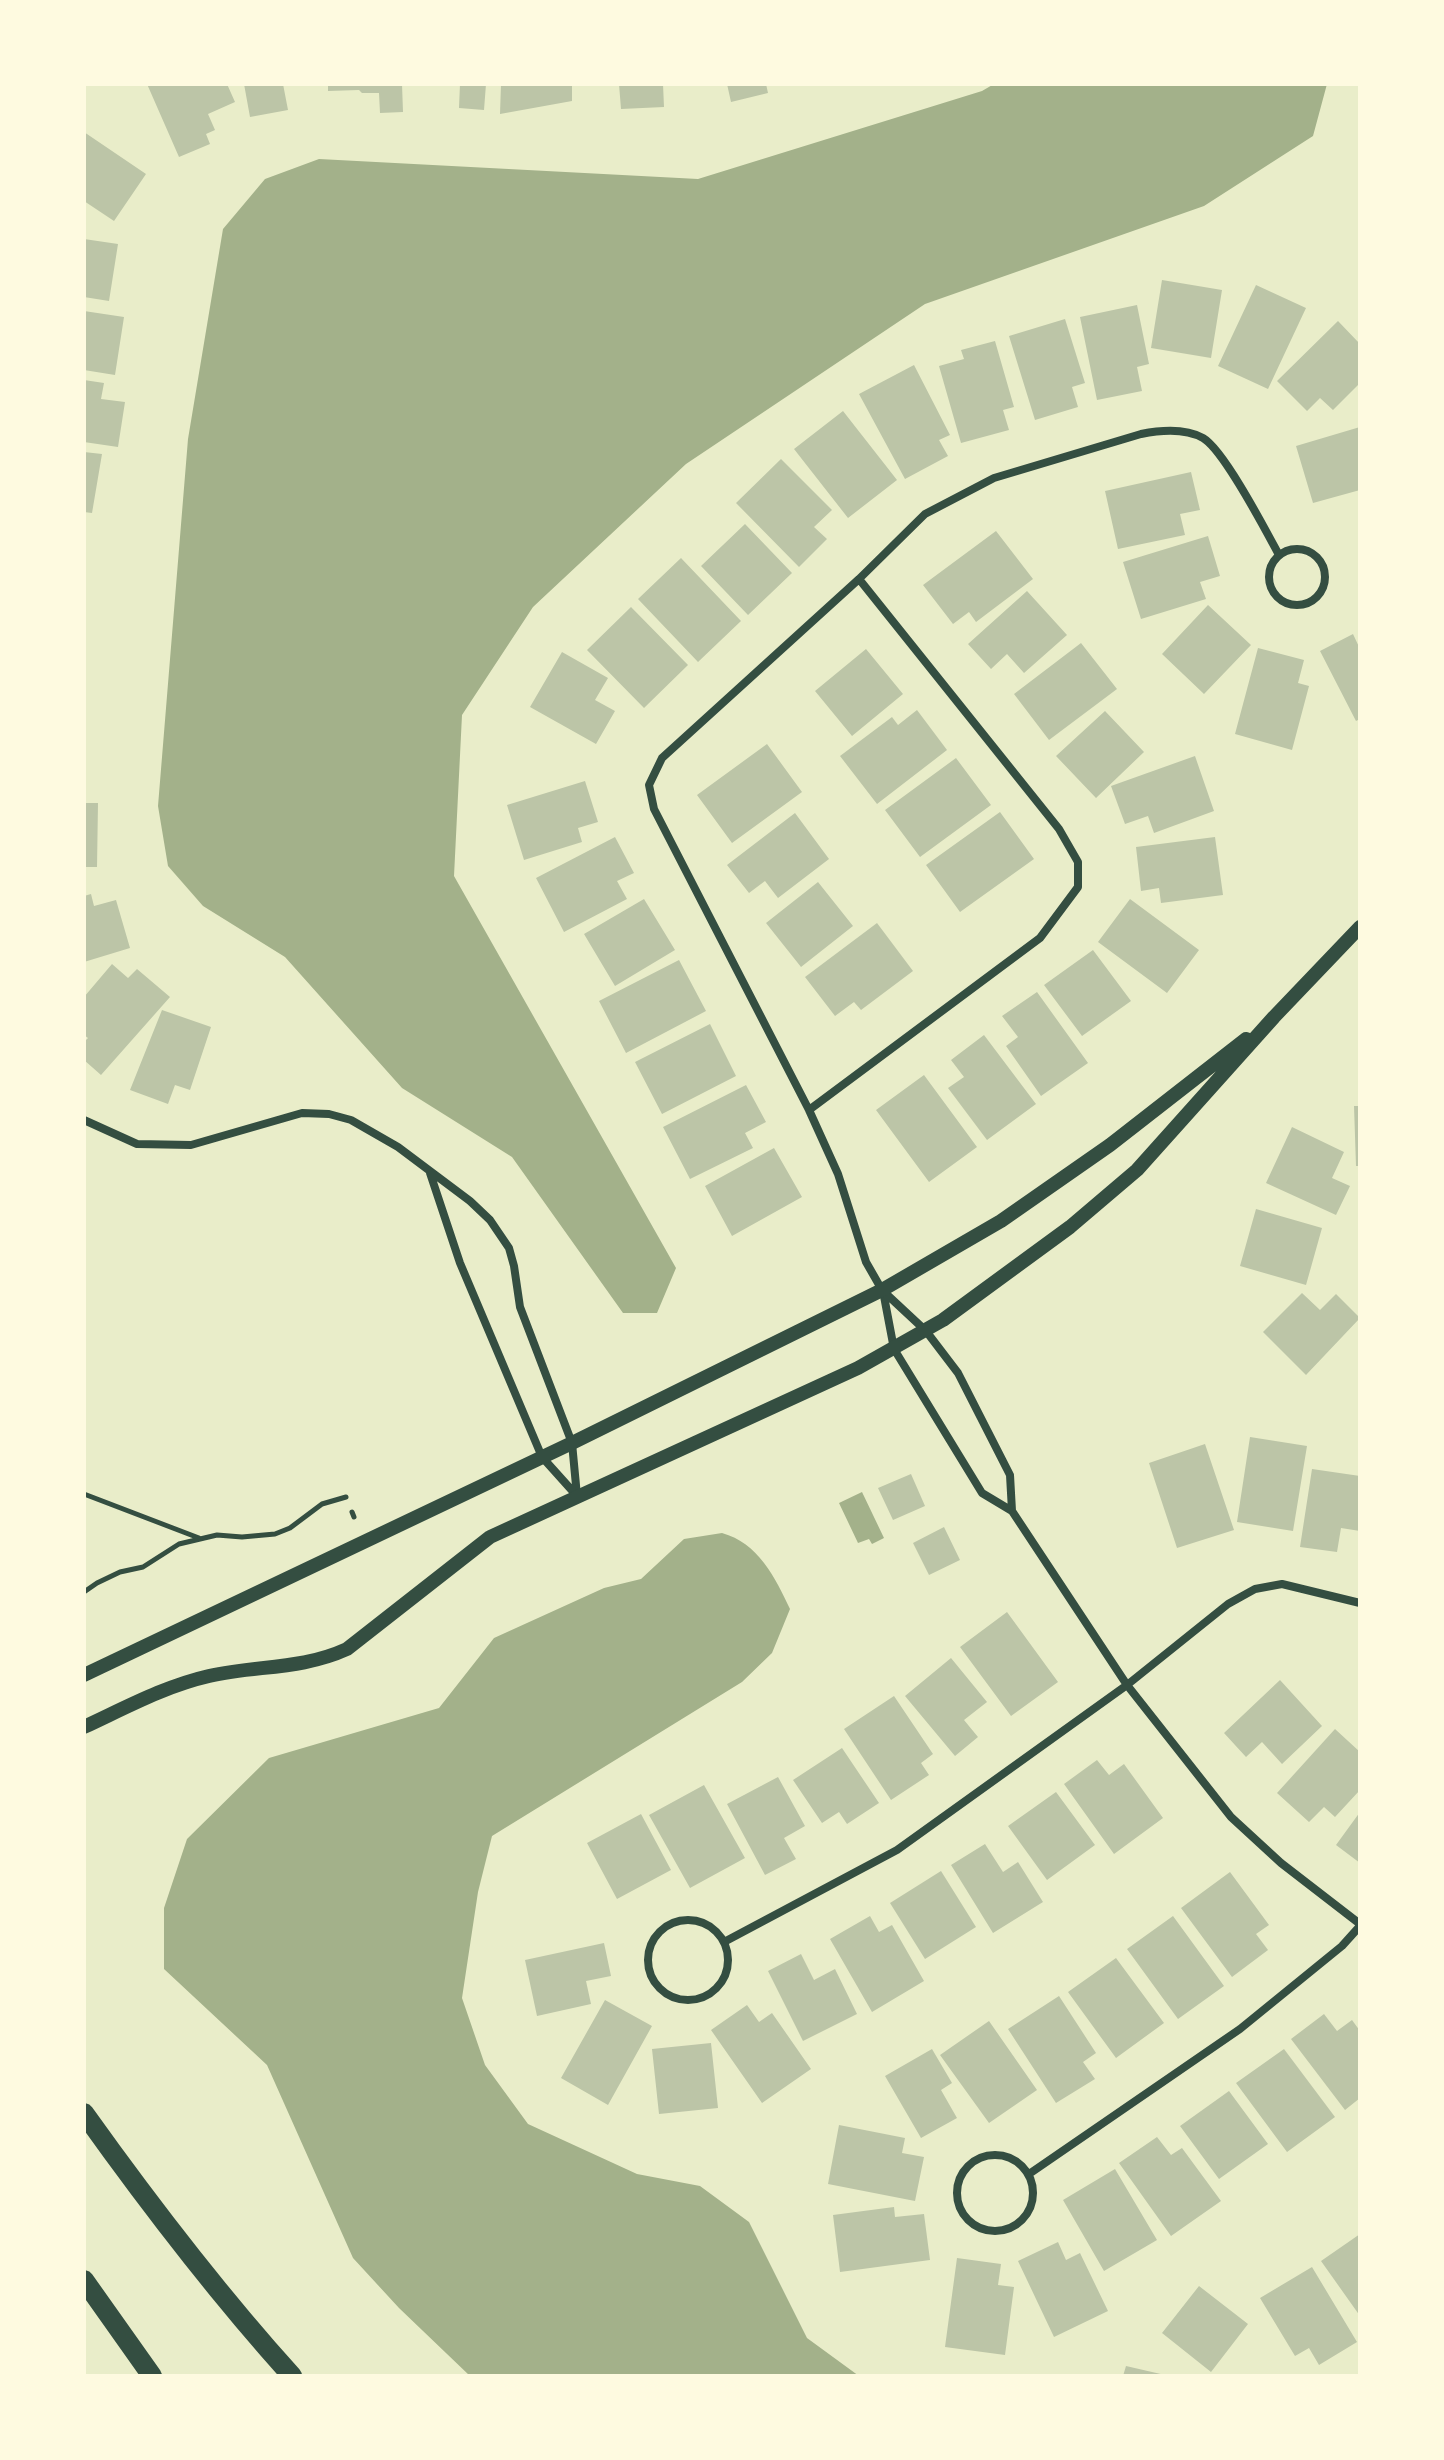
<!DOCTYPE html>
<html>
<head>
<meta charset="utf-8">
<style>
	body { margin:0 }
	#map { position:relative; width:1444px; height:2460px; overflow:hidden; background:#e9edc9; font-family:"Fira Sans",sans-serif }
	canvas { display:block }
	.frame { position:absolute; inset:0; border:86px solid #fefae0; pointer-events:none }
</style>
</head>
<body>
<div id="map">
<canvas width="1444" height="2460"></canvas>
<div class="frame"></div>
</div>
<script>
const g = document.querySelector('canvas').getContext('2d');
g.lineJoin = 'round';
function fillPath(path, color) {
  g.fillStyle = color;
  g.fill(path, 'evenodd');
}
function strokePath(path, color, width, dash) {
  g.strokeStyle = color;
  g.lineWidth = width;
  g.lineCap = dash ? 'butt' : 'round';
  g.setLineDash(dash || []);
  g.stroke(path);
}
const water = new Path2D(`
	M994,84H1327L1313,136L1204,206L925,304L686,464L533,607L462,715L454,876L676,1268L657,1313H623L512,1157L402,1088L285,957L203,906L168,866L158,806L188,439L223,229L265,179L319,159L698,179L982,91Z
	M862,1492L884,1538L872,1544L869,1539L858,1543L839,1503Z
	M722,1533C758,1543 775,1577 790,1609L772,1653L742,1682L492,1836L478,1892L462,1998L485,2065L528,2124L637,2174L700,2186L749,2222L807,2338L859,2376H470L399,2308L353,2258L267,2065L164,1969V1908L187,1839L269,1758L439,1708L494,1638L604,1588L641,1579L684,1539Z`);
const building = new Path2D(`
	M147,84H227L235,102L208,114L215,130L206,134L210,144L179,157Z
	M244,84H283L288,110L250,117Z
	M328,84H402L403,112L380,113L379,93H362L359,90L328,91Z
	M460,84H486L484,110L459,108Z
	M501,84H572V101L500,114Z
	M619,84H663L664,107L621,109Z
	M727,84H766L768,93L731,102Z
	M84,132L146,174L114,221L84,201Z
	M84,239L118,244L109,301L84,297Z
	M1162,280L1222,290L1211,358L1151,348Z
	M1256,285L1306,308L1268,389L1218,366Z
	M1137,305L1149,364L1137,367L1142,391L1097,400L1080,317Z
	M84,311L124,317L115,375L84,370Z
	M1065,319L1085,383L1072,387L1078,407L1035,420L1009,336Z
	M1338,321L1360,344V383L1333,410L1320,398L1307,411L1277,381Z
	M995,341L1014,407L1003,410L1009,430L961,443L939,366L964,359L961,350Z
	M914,365L950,435L939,440L948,456L905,479L859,394Z
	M84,380L104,383L101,399L125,402L118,447L84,442Z
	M843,411L897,480L848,518L794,449Z
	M1360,427V490L1313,503L1296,446Z
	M84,452L102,454L92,513L84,512Z
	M781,459L832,510L814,527L827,539L799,567L736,503Z
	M1191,472L1200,510L1180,514L1185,535L1118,549L1105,491Z
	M745,524L792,573L748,615L701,566Z
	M996,531L1033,579L976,622L969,612L953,624L923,585Z
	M1208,536L1220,576L1200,582L1206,599L1141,619L1123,562Z
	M681,558L741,621L698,662L638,599Z
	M1027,591L1067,635L1024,673L1007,654L991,669L968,644Z
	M1208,605L1251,645L1204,694L1162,654Z
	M631,607L688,665L644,708L587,650Z
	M1353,634L1360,649V719L1356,721L1320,651Z
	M1081,643L1117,689L1049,740L1014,694Z
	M1258,648L1304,660L1298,683L1309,686L1292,750L1235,734Z
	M866,649L903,694L852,736L815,691Z
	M562,652L608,678L595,700L615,711L596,744L530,707Z
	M917,710L947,750L877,804L840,756L892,717L898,725Z
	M1105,711L1144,752L1096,798L1056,756Z
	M767,744L802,792L732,843L697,795Z
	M1195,756L1214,811L1154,833L1148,816L1125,824L1111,786Z
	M956,758L991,805L920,857L885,810Z
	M585,781L598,822L578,828L582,842L524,860L507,805Z
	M84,803H98L97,867H84Z
	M1000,812L1034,859L960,912L926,865Z
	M795,813L829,859L778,898L765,881L749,893L727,865Z
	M615,837L634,873L617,881L627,899L564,932L536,878Z
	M1215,837L1223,895L1161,903L1159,888L1141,891L1136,847Z
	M818,882L853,926L801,967L766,923Z
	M91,894L94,906L116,900L130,948L84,962V896Z
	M644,899L675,950L615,986L584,934Z
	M1130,899L1199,950L1167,993L1098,942Z
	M877,923L913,971L861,1010L854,1002L835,1016L805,977Z
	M1093,950L1131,1001L1082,1036L1044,985Z
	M679,960L706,1011L626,1053L599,1001Z
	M112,964L128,978L137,969L170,997L101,1075L84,1060V1042L88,1038L84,1035V997Z
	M1037,992L1088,1063L1041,1096L1006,1046L1018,1037L1002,1016Z
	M162,1010L211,1027L190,1090L175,1085L168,1104L130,1090Z
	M710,1024L736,1076L662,1114L635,1062Z
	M984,1035L1036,1104L987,1140L948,1088L964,1077L951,1060Z
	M924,1075L977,1147L929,1182L876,1110Z
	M746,1085L766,1122L745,1133L753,1148L690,1179L663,1127Z
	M1354,1106H1360V1166H1356Z
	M1292,1127L1344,1152L1332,1178L1350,1186L1336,1215L1266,1183Z
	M774,1148L802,1197L732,1236L705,1186Z
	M1256,1209L1322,1228L1306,1285L1240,1266Z
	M1302,1293L1320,1310L1336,1294L1360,1318L1306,1375L1263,1332Z
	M1250,1437L1307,1446L1293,1531L1237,1522Z
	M1205,1444L1234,1530L1177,1548L1149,1463Z
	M1312,1469L1360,1476V1531L1341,1528L1337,1552L1300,1547Z
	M911,1474L925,1506L893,1520L878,1488Z
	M944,1527L960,1560L929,1575L913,1543Z
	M1007,1612L1058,1682L1011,1716L960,1647Z
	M951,1658L987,1702L964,1720L978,1737L955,1756L905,1696Z
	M1280,1680L1322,1726L1282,1764L1262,1742L1246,1757L1224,1733Z
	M894,1696L933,1754L921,1763L929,1775L891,1800L844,1729Z
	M1335,1729L1360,1752V1790L1335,1817L1324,1807L1309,1822L1277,1793Z
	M842,1748L879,1803L847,1824L839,1812L822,1823L793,1780Z
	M1097,1760L1109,1775L1124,1764L1163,1818L1114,1854L1064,1784Z
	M778,1777L805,1826L784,1838L796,1859L765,1875L727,1804Z
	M704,1785L745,1858L690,1888L649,1815Z
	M1056,1792L1095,1845L1047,1880L1008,1826Z
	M1360,1812V1863L1336,1845Z
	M641,1814L671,1870L617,1899L587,1843Z
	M985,1844L1003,1872L1018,1862L1043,1902L993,1933L951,1865Z
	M941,1871L976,1927L925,1959L890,1903Z
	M1230,1872L1269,1925L1256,1934L1268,1950L1232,1977L1181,1908Z
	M870,1916L879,1932L892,1925L924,1981L872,2012L830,1939Z
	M1173,1916L1224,1986L1178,2019L1127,1949Z
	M604,1943L611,1976L586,1981L591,2004L537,2016L525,1960Z
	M801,1954L814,1980L835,1969L857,2014L803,2041L768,1971Z
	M1116,1958L1164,2023L1116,2058L1068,1992Z
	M1059,1996L1096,2053L1083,2062L1095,2079L1056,2103L1008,2029Z
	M605,2000L652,2026L608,2105L561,2078Z
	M747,2005L759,2022L772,2013L811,2069L762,2103L711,2030Z
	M1324,2014L1337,2031L1352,2020L1360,2031V2098L1345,2110L1291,2039Z
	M989,2021L1037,2090L989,2123L940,2055Z
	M711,2043L718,2108L659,2114L652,2049Z
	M932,2049L952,2083L941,2090L957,2118L921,2138L885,2076Z
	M1284,2049L1335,2117L1287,2152L1236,2083Z
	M1229,2091L1268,2144L1219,2179L1180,2126Z
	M839,2125L905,2138L902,2153L924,2157L915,2201L828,2184Z
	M1157,2137L1171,2155L1182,2148L1221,2201L1171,2236L1119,2163Z
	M1115,2169L1157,2240L1104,2271L1063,2200Z
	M894,2207L895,2217L924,2214L930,2260L840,2272L833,2215Z
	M1360,2234V2316L1321,2261Z
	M1058,2242L1066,2260L1080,2253L1108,2311L1054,2337L1018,2261Z
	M957,2258L1001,2264L998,2285L1014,2287L1005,2355L945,2347Z
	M1312,2267L1357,2342L1319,2365L1309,2348L1295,2356L1260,2298Z
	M1199,2286L1248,2324L1211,2372L1162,2333Z
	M1126,2366L1165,2375V2376H1123Z`);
const path = new Path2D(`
	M84,1494L199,1538
	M352,1512L354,1517
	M84,1592L97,1583L120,1572L143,1567L179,1544L217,1535L242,1537L275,1534L290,1528L322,1504L346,1497`);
const minor = new Path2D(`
	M1269 577a28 28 0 1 1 56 0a28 28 0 1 1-56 0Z
	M809,1110L1040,938L1078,887V862L1059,829L859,579
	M84,1120L137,1144L191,1145L302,1113L329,1114L351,1120L398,1147L470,1201L490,1220L509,1248L514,1266L520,1307L572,1443L577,1496
	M430,1173L460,1263L542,1457L577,1496
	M883,1291L894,1349L982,1493L1012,1511L1127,1685L1231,1817L1281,1863L1360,1924
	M1012,1511L1010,1475L958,1373L926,1331L882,1290L866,1262L838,1174L809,1110L654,809L649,785L662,758L859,579L925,514L994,478L1141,434C1161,430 1185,428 1203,438C1224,450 1266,531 1279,555
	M648 1960a40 40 0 1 1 80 0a40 40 0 1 1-80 0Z
	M724,1942L897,1850L1127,1685L1228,1604L1255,1589L1282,1584L1360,1603
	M957 2193a38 38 0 1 1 76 0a38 38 0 1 1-76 0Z
	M1029,2174L1240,2029L1342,1946L1360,1926`);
const tertiary = new Path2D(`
	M84,1675L572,1443L882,1290L1001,1221L1110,1145L1246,1039
	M84,1727C125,1708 165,1686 209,1676C257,1665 301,1670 347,1649L490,1537L858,1368L943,1320L1070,1227L1137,1170L1274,1017L1360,927`);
const primary = new Path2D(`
	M84,2113C149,2204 217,2293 292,2376
	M84,2280L152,2376`);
fillPath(water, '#a3b18a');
fillPath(building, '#bcc5a7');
strokePath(path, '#344e41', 5);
strokePath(minor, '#344e41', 8);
strokePath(tertiary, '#344e41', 14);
strokePath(primary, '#344e41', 20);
</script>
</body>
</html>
